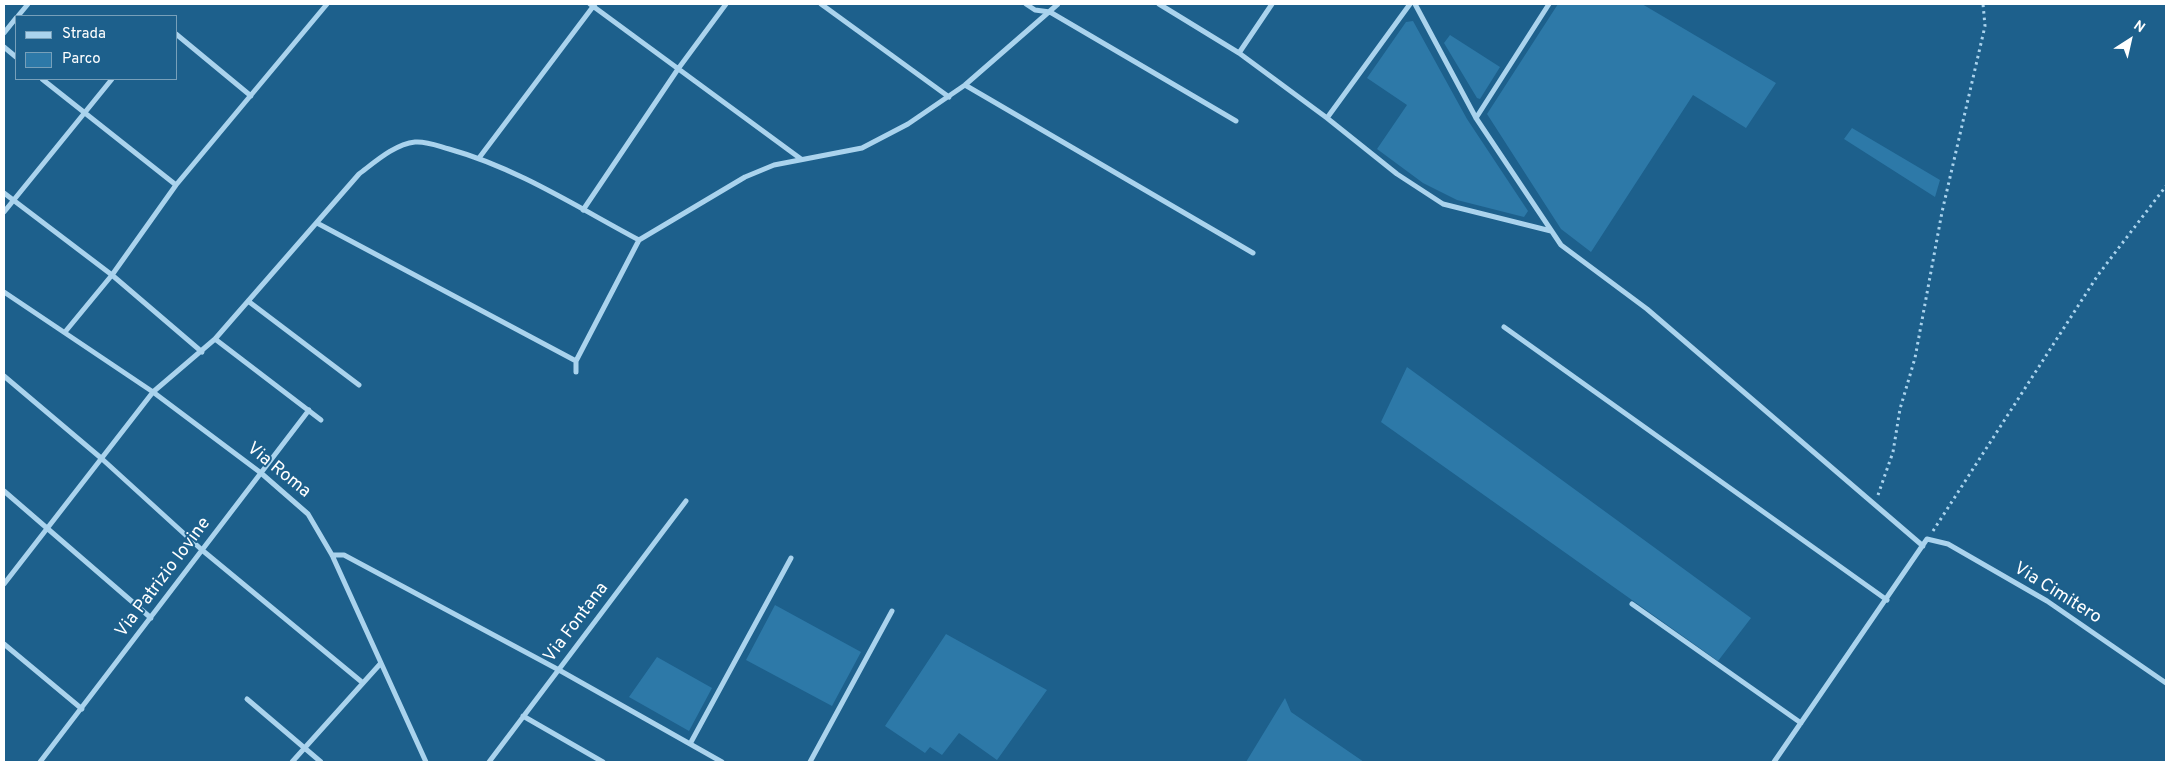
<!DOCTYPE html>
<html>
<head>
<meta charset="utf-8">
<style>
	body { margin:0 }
	#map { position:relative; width:2170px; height:766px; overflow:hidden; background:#1d608c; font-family:Overpass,sans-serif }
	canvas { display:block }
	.frame { position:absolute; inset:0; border:5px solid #fff; pointer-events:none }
	.legend { position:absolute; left:15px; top:15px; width:162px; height:65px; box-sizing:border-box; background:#1d608c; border:1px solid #77a0ba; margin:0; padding:6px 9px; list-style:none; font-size:15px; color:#fff }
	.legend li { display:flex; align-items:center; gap:10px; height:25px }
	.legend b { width:25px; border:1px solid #77a0ba }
	.north { position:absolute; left:2105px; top:15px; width:50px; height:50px; -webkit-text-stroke:4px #1d608c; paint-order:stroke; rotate:35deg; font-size:14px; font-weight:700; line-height:20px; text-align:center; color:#fff }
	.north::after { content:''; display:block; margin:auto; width:18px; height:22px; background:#fff; clip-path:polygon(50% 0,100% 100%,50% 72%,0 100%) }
</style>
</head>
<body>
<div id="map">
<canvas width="2170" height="766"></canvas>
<div class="frame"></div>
<ul class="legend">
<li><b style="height:6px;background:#aad3ed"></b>Strada</li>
<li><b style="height:14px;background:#2d79a8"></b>Parco</li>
</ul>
<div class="north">N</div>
</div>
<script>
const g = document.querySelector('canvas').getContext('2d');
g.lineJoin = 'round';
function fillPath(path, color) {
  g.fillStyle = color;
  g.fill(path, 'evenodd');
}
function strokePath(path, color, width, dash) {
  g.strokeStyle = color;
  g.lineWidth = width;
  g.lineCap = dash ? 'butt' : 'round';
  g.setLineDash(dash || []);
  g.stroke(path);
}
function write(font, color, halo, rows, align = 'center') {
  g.font = font + ' Overpass,sans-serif';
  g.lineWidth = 4;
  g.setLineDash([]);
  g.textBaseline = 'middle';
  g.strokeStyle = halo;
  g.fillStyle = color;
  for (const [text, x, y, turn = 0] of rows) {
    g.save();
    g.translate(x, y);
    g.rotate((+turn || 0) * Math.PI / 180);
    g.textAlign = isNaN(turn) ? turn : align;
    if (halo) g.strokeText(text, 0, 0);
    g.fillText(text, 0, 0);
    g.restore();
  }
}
const green = new Path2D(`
	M1558,4H1642L1776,83L1746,128L1693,95L1591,252L1561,229L1487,114Z
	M1413,21L1467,119L1528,211L1524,217L1457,200L1423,183L1377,149L1407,105L1367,78L1406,22Z
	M1450,35L1500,67L1480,99L1477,98L1444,43Z
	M1852,128L1940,180L1935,197L1844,139Z
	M1407,367L1751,618L1718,661L1381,422Z
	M775,605L861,652L832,706L746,660Z
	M946,634L1047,690L997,760L959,733L942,755L930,747L925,753L885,726Z
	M657,657L712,688L689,731L629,697Z
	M1285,698L1291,712L1364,762H1246Z`);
const path = new Path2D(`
	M1878,495L1893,452L1900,409L1915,358L1942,212L1985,26L1983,4
	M1933,531L2098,275L2166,186`);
const street = new Path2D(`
	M590,4L801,159
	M821,4L949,97
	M1026,4L1035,10L1050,12L1236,121
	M1159,4L1239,53L1327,118L1397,174L1443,204L1551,231
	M1415,4L1476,118L1561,245L1647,309L1923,546
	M18,16L28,4
	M4,33L16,18
	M176,34L251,96
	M4,47L16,57
	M1239,53L1272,4
	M42,79L176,185
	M965,85L1253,253
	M1327,118L1410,4
	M1476,118L1549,4
	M479,158L595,4
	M4,193L112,275L202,352
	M583,210L678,69L726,4
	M4,212L112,79
	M317,223L576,361
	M4,292L153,392L261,473L308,514L332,555L426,762
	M248,301L359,385
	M1504,327L1887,600
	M65,332L112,275L176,185L327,4
	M215,339L321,420
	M576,372V361L639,240L745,177L774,165L862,148L908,124L965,85L1058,4
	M4,376L101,458L202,550L363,683
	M4,491L151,618
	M332,555H344L559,670L722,762
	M4,584L153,392L215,339L359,174C375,162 395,144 415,142C427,141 438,146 449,149C517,168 577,207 639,240
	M1632,604L1801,723
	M4,644L82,709
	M247,699L321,762
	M523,716L603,762
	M690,744L791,558
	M40,762L309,410
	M292,762L381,663
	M489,762L686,501
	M810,762L892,611
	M1774,762L1927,539L1948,544L2047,601L2166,683`);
const streetNames = [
	["Via Roma",278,471,39],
	["Via Patrizio Iovine",164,578,-53],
	["Via Cimitero",2057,594,32],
	["Via Fontana",577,623,-53]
];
fillPath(green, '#2d79a8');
strokePath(path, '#aad3ed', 3, [2.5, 4]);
strokePath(street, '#aad3ed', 5);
write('18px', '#fff', '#1d608c', streetNames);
</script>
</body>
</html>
